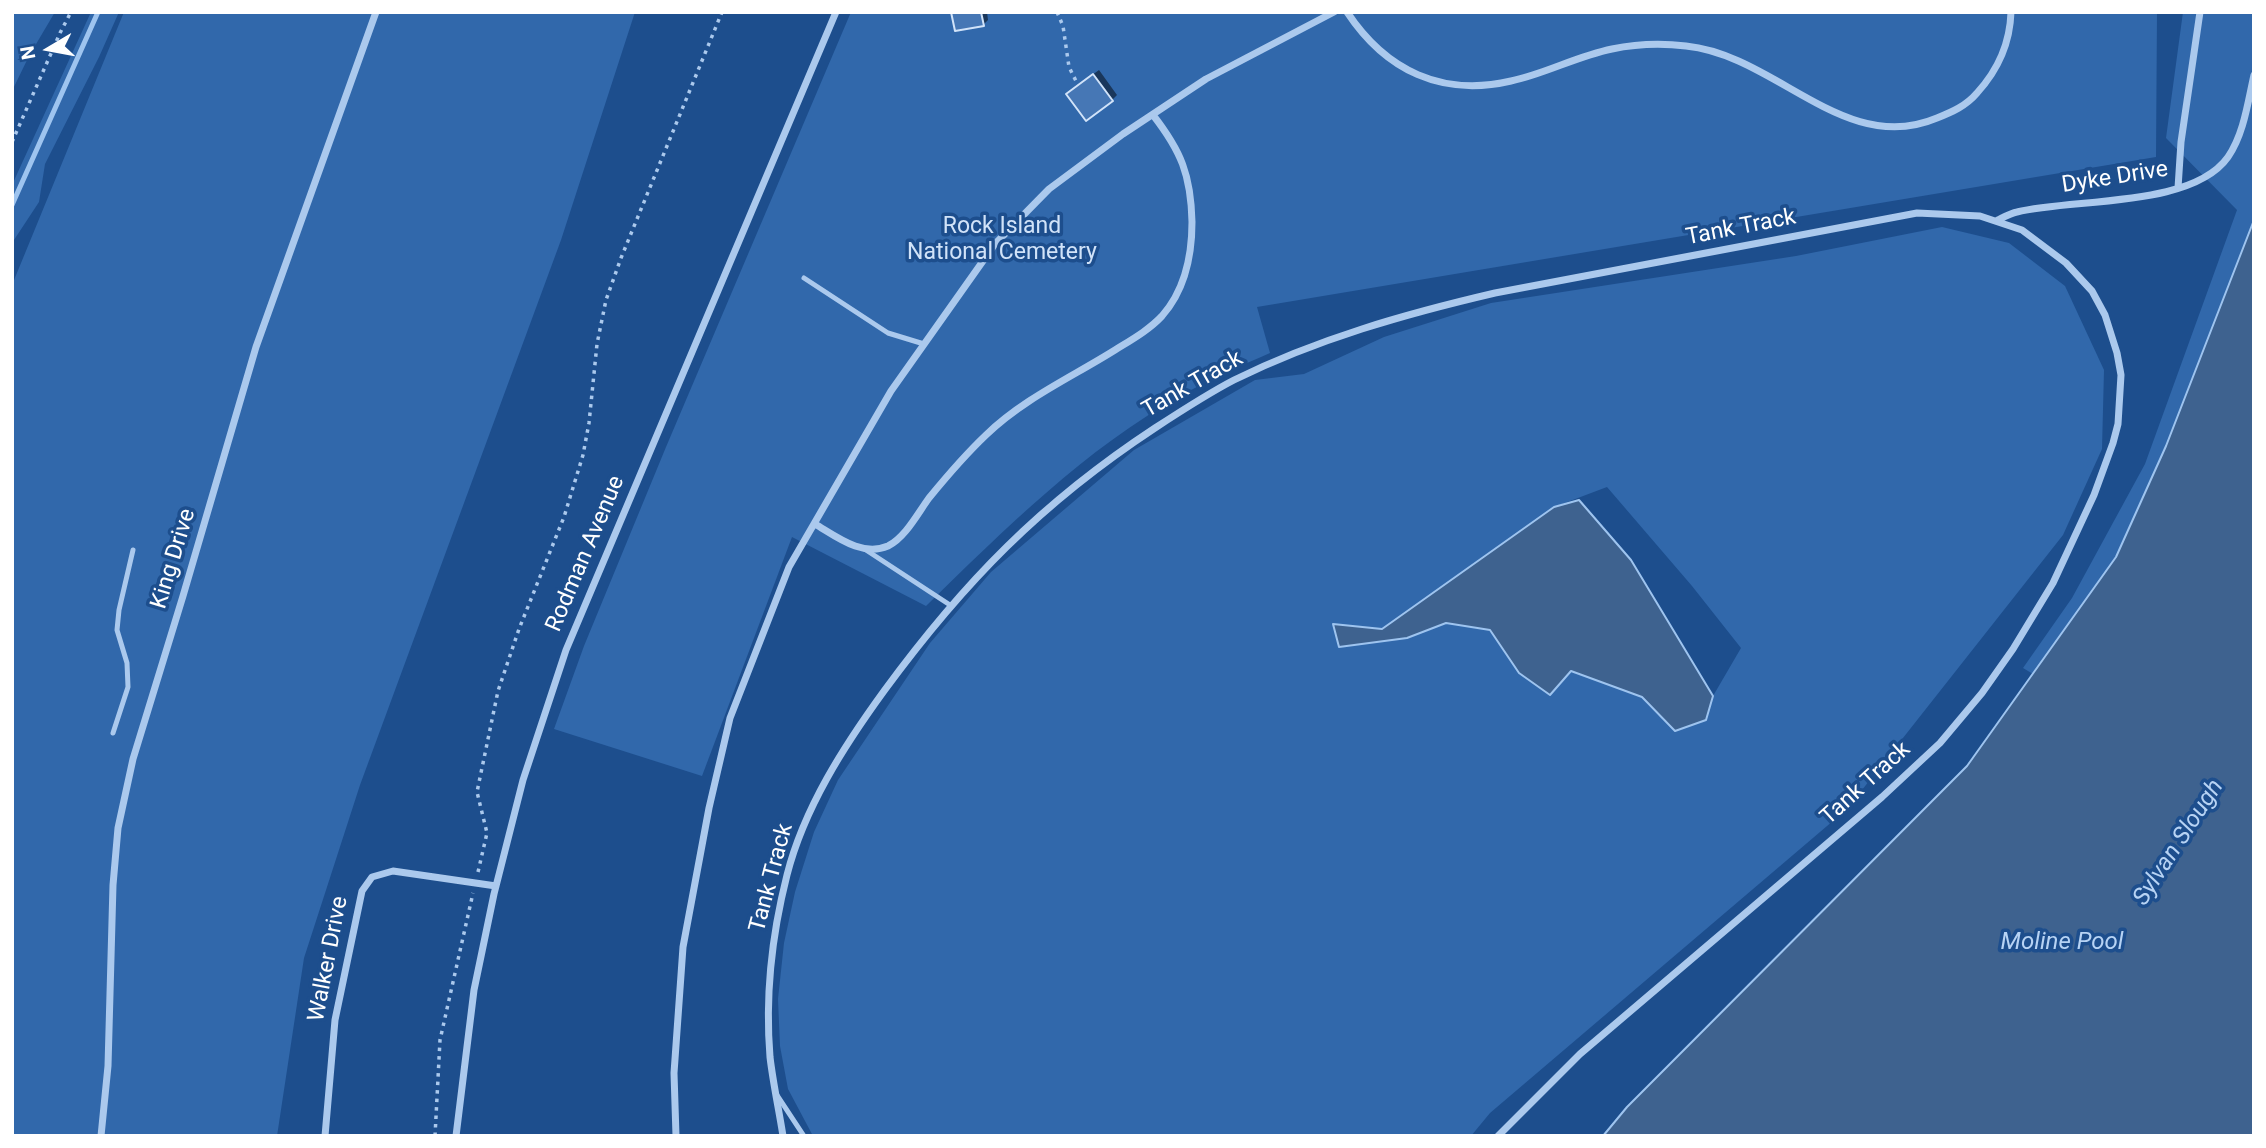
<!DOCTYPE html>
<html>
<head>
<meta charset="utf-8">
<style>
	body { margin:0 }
	#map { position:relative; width:2266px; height:1148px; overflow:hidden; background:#1d4e8d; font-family:Roboto,sans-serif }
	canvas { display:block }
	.frame { position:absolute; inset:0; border:14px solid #fff; pointer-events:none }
	.north { position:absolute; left:14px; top:14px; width:70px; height:70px; -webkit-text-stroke:5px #1d4e8d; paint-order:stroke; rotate:260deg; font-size:19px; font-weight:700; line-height:28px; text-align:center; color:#fff }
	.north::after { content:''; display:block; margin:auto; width:24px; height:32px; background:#fff; clip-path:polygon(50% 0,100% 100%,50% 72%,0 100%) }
</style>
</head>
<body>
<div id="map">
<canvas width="2266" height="1148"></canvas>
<div class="frame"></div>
<div class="north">N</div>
</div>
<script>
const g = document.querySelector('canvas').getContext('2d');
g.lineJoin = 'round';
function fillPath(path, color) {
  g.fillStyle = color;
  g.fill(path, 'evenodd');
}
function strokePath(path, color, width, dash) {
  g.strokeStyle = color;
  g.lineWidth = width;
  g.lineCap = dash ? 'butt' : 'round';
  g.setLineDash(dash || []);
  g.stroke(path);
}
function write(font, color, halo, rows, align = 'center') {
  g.font = font + ' Roboto,sans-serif';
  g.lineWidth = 7;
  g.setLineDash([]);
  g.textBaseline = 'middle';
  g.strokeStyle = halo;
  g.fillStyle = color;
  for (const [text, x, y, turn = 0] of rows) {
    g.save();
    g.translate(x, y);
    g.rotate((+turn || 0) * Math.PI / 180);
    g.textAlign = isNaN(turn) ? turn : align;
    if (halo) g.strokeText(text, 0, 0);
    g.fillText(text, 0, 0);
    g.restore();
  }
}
const green = new Path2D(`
	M12,12H55L29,56L12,91Z
	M91,12H119L99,57L45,164L39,202L12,243V185Z
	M124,12H635L561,240L360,785L304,958L277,1136H12V285Z
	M851,12H2157L2156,157L1257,307L1270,353C1240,366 1210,379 1182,395C1086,448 1004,530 926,606L792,537L702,776L554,729L584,646L666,447Z
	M2183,12H2254V220L2166,446L2116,557L2033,674L2023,668L2072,598L2145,464L2237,210L2166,138Z
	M1942,227L2009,243L2065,286L2104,370L2102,449L2063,535L1847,809L1490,1113L1471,1136H813L788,1089L780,1046L778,999L784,943L795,892L814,832L838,780L930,643L991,572L1134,450L1255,380L1304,374L1384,337L1491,303L1796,256ZM1607,487L1692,586L1741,648L1713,696L1706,720L1675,731L1642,697L1570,671L1550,695L1519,673L1490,630L1447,623L1407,638L1334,624L1382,629L1554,507Z`);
const water = new Path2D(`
	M2254,220V1136H1603L1627,1107L1967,766L2116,557L2166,446Z
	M1579,500L1631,560L1713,696L1706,720L1675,731L1642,697L1571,671L1550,695L1519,673L1490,630L1446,623L1407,638L1339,647L1333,624L1382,629L1554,507Z`);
const shadow = new Path2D(`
	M953,12H987L988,20L983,25Z
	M1099,70L1117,95L1112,100L1073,89Z`);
const stream = new Path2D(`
	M12,205L98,12`);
const building = new Path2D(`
	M951,12H981L984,26L955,31Z
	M1093,74L1113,101L1086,121L1066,94Z`);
const path = new Path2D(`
	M1057,12L1063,26L1069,67L1076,81
	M12,142L60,33L71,12
	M478,872L487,833L477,792L498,691L519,629L564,517L583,455L589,423L597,344L606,300L621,258L722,12
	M435,1136L440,1040L473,893`);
const lane = new Path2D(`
	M804,278L888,333L924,344
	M866,550L950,605
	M113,733L128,687L127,663L117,630L119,610L133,550
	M777,1095L804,1136`);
const street = new Path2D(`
	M1347,12C1386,71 1442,97 1511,81C1545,74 1577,56 1612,49C1636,44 1661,43 1686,46C1776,55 1845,157 1937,118C1952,112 1966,106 1977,93C1998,70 2010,44 2011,12
	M2178,188L2181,142L2200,12
	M1998,220C2004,217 2011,213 2017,212C2074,198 2192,208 2228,157C2244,134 2248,101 2254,75
	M815,524C837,537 862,557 888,546C905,538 918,513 929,498C947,476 966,454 986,435C1023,399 1072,377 1115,350C1131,340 1149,330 1162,316C1185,290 1192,255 1192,222C1191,175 1181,151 1153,115
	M101,1136L108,1066L113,885L118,828L133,759L183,596L256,347L376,12
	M325,1136L335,1020L362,891L372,877L393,871L496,886
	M456,1136L474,990L494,894L523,780L566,650L836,12
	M676,1136L674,1073L683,947L709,808L730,718L789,567L891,391L995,244L1049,189L1123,134L1206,79L1334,12
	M783,1136C779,1110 773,1083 770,1057C765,996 772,934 787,875C804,808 844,746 884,691C964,582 1041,503 1155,428C1181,411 1207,394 1234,380C1317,339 1405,314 1495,293L1917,213L1980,216L2022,230L2066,263L2092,291L2105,315L2117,353L2121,375L2118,424L2113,443L2094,495L2053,583L2013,649L1982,693L1940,743L1882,797L1580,1054L1498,1136`);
const streetNames = [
	["Dyke Drive",2115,178,-9],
	["Tank Track",1741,228,-11],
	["Tank Track",1193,385,-30],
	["Rodman Avenue",586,554,-67],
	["King Drive",174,559,-73],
	["Tank Track",1866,784,-42],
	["Tank Track",772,878,-75],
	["Walker Drive",329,959,-79]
];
const parkNames = [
	["Rock Island",1002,227],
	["National Cemetery",1002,253]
];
const waterNames = [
	["Sylvan Slough",2179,843,-57],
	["Moline Pool",2062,943]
];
fillPath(green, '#3168ab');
fillPath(water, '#3e628f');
strokePath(water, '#9ec4ef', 2);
fillPath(shadow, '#0007');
strokePath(stream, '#9ec4ef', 5);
fillPath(building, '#4677b5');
strokePath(building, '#d1e3f9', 2);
strokePath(path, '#abc9ed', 3.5, [3.5, 5]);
strokePath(lane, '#abc9ed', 5);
strokePath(street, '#abc9ed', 7);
write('23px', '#fff', '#1d4e8d', streetNames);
write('23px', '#d1e3f9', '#1d4e8d', parkNames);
write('italic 24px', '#b7d3f4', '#1d4e8d', waterNames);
</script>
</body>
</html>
